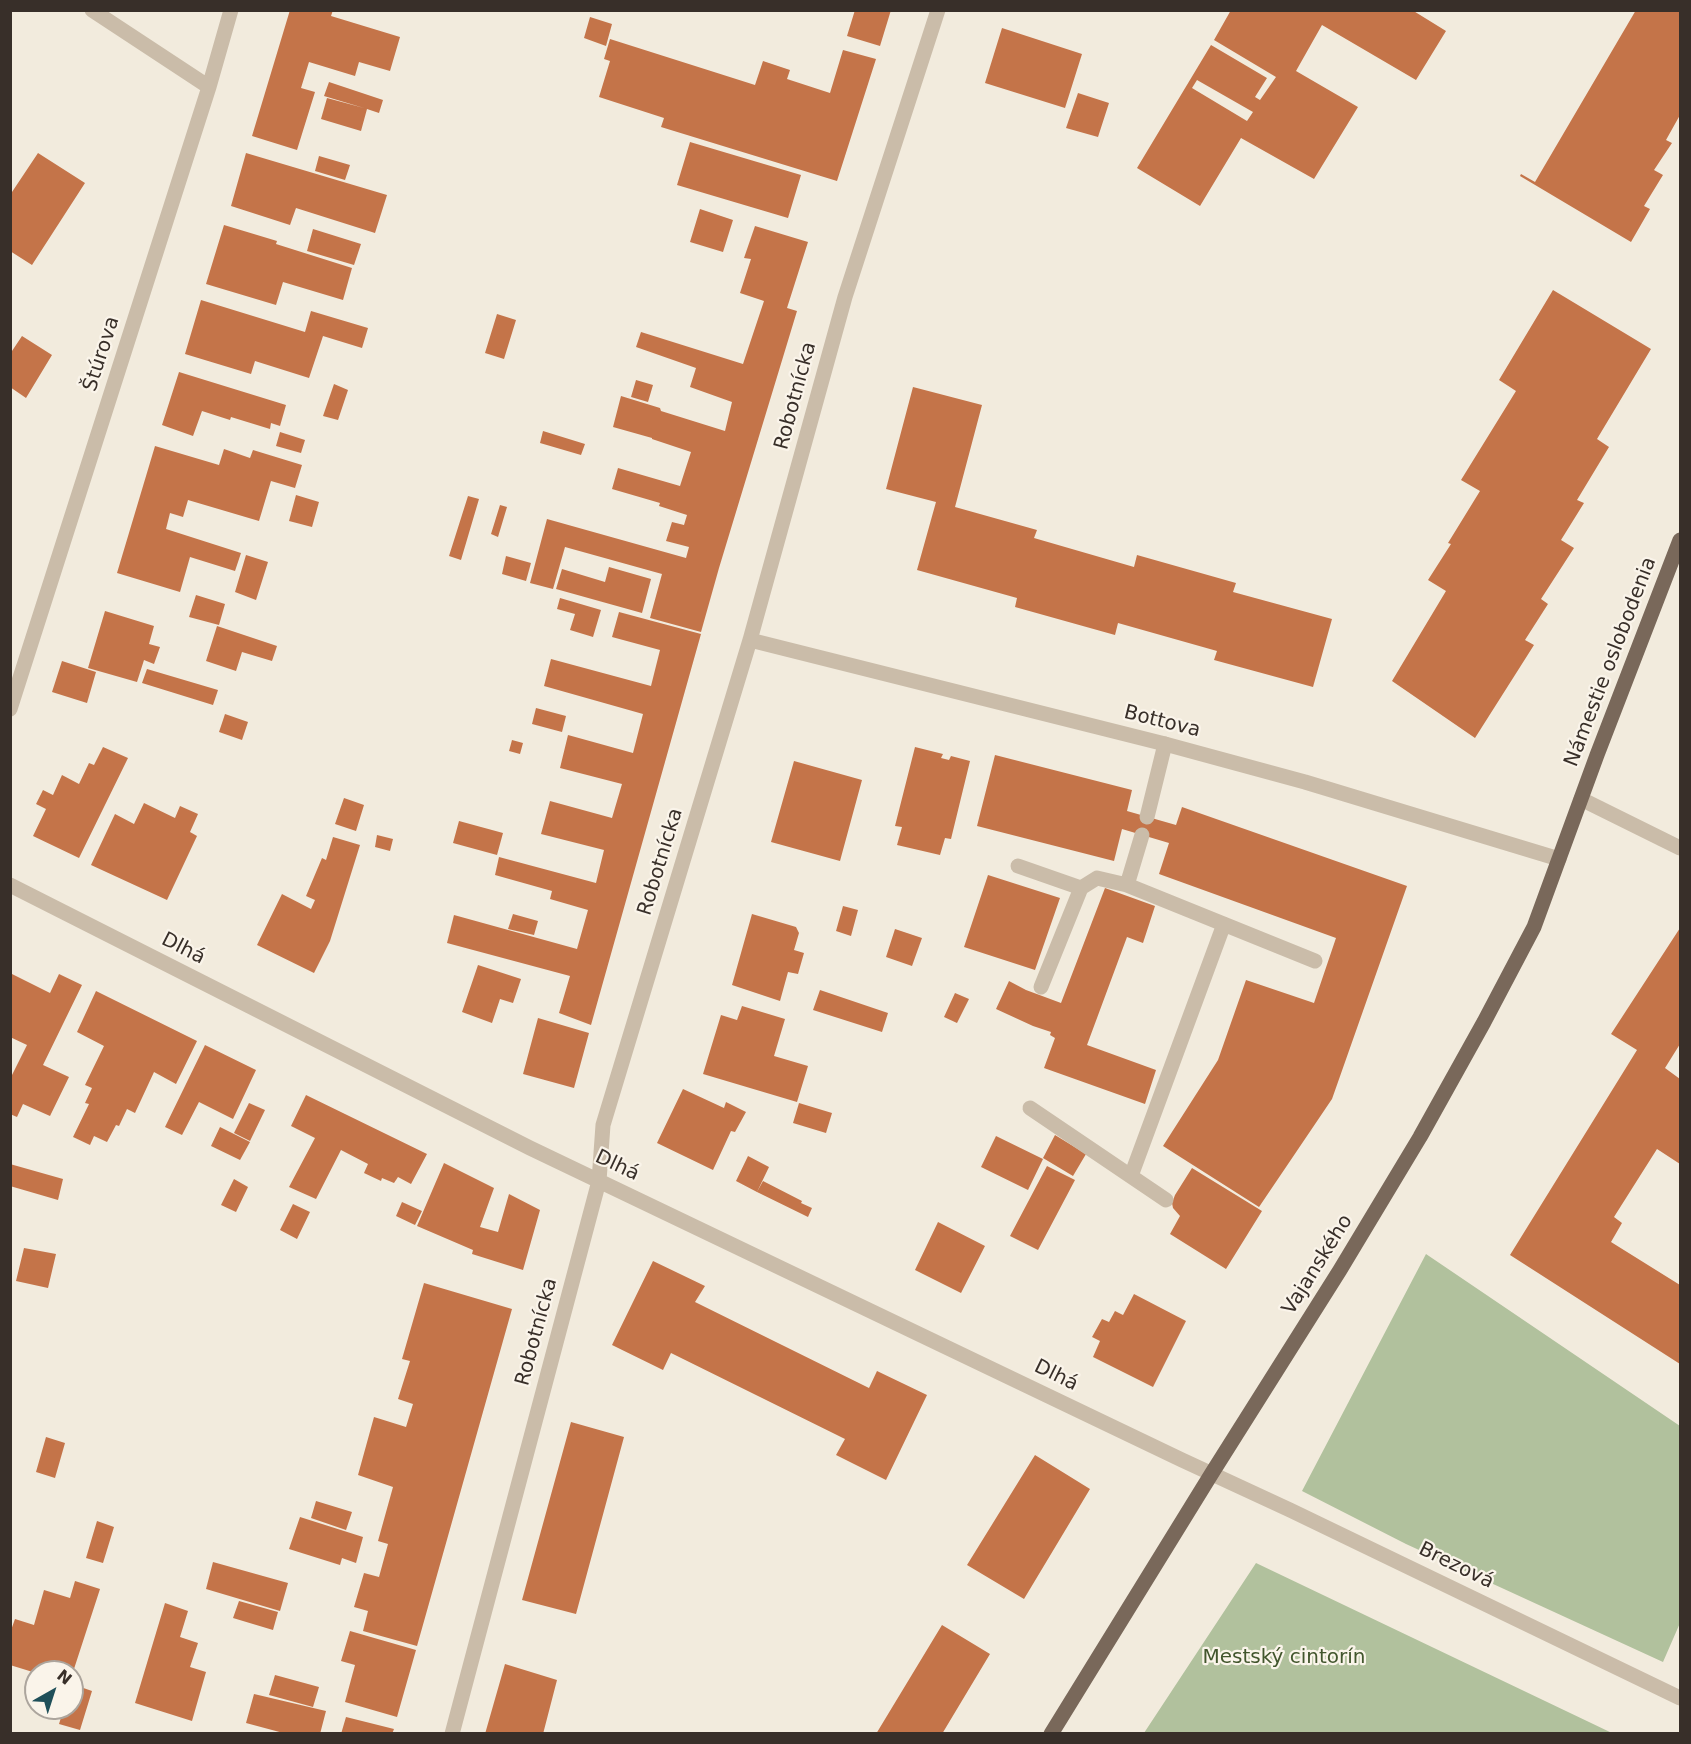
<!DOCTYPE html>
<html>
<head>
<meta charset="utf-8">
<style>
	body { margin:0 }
	#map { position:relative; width:1691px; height:1744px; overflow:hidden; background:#f2ebdd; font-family:"DejaVu Sans",sans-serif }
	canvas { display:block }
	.frame { position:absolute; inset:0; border:12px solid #382f29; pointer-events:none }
	.north { position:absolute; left:24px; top:1660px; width:60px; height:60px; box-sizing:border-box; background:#faf4ea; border:2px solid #aca59d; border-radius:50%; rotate:39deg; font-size:16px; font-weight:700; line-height:24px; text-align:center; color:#382f29 }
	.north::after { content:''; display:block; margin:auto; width:21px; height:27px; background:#1f4f59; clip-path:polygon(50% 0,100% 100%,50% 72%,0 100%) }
</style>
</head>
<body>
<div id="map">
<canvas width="1691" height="1744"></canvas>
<div class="frame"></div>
<div class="north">N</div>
</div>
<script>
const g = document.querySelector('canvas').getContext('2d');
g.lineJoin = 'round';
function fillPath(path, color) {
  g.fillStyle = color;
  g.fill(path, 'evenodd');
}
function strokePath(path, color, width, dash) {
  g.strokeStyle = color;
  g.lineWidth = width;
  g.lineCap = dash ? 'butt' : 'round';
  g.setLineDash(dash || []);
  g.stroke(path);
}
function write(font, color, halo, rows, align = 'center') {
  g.font = font + ' "DejaVu Sans",sans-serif';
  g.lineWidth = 4.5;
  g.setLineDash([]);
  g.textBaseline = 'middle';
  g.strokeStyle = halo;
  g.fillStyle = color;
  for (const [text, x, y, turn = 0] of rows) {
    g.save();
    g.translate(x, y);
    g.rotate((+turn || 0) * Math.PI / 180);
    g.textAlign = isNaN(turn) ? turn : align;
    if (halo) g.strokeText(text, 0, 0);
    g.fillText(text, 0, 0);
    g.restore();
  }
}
const green = new Path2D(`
	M1426,1254L1680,1426V1623L1663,1662L1406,1544L1302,1491Z
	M1256,1563L1612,1733H1144Z`);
const building = new Path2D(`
	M290,10H333L331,16L400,37L390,71L359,62L355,76L309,62L301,88L315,92L297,150L252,136Z
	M855,10H891L880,46L847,36Z
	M1231,10H1412L1446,31L1416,80L1322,25L1296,71L1358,107L1314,179L1241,138L1200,206L1137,168L1211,45L1267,78L1255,97L1260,100L1276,77L1214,40ZM1197,80L1253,112L1247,121L1192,88Z
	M1636,10H1680V115L1666,140L1672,143L1654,170L1663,175L1644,206L1650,209L1631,242L1520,176L1521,174L1535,182Z
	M590,17L612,24L606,46L584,38Z
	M1002,28L1082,54L1065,108L985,83Z
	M610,39L755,85L763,61L790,70L787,79L830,93L843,50L876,59L837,181L661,127L664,118L599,97L610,61L604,59Z
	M329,82L383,100L379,113L367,109L361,131L321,119L327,98L364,108L324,96Z
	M1078,93L1109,103L1098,137L1066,128Z
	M690,142L801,175L788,218L677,185Z
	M38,153L85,183L32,265L10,251V195Z
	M246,153L387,195L375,233L296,208L290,225L231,206Z
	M319,156L350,165L345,180L315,171Z
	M700,209L733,220L723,252L690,242Z
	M224,225L277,241L276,244L352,268L343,300L283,282L276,305L206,284Z
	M755,226L808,242L787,308L797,311L719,568L701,632L650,618L662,574L565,547L553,589L530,583L547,519L686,558L689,547L666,541L672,522L684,525L687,515L659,506L660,503L612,489L618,468L680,486L691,452L652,439V438L613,427L621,396L660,408L661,411L725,431L732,402L690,387L696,368L636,347L641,332L743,364L764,301L740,293L751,259L744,258Z
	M313,229L361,244L354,265L307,251Z
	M1553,290L1651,349L1597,439L1609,447L1577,500L1584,503L1561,540L1574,548L1541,599L1548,604L1525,640L1534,645L1475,738L1392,681L1446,591L1428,580L1451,544L1448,543L1480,491L1461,480L1516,391L1499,380Z
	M201,300L305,332L311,311L368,328L362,348L323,336L309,378L255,361L251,374L185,354Z
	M497,314L516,320L504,359L485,353Z
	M22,336L52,355L26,398L10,387V354Z
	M179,372L286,405L280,426L271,423L270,429L231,417L230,420L202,411L193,436L162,425Z
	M636,380L653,385L648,402L631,397Z
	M334,384L348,390L338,420L323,416Z
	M913,387L982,405L955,507L1037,530L1034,538L1134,567L1137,555L1236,583L1233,592L1332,619L1313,687L1214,660L1217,651L1118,623L1115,635L1015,607L1017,598L917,570L936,502L886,489Z
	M543,431L585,444L581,455L540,443Z
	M280,432L305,440L301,453L276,446Z
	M155,446L219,465L224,449L250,458L253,450L302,465L295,488L271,481L259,521L188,500L183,517L170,513L166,529L241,553L235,571L190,557L180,592L117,573Z
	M296,495L319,502L312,527L289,521Z
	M468,496L479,499L461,560L449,556Z
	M500,505L507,507L498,537L491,534Z
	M246,555L268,562L256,600L235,592Z
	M506,556L531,563L526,581L502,574Z
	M609,567L651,579L642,613L556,589L562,569L605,582Z
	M196,595L225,604L219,625L189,617Z
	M560,598L601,610L593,637L570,630L575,614L557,609Z
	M105,611L154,626L149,644L160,647L154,664L144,660L137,682L88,668Z
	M619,612L701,634L591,1025L559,1013L570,976L447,943L454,915L577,949L588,910L550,899L552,891L495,875L499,857L596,883L604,850L541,834L550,801L612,818L622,784L560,768L568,735L633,753L643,714L544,686L551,659L651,686L660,650L612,637Z
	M217,626L277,646L272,661L242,652L236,671L206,661Z
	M62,661L96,672L87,703L52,692Z
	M147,669L218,690L213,705L142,683Z
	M536,708L566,716L562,732L532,724Z
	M225,714L248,722L242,740L219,732Z
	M512,740L523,743L520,754L509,751Z
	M103,747L128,758L79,858L33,836L46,809L36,804L43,790L53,795L62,775L79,784L89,763L94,765Z
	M915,747L943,754L941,758L949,760L951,756L970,761L951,839L945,838L940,855L897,845L902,827L895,826Z
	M995,755L1132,790L1127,811L1176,825L1182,807L1407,886L1332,1099L1259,1207L1163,1146L1218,1060L1246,980L1314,1003L1336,938L1159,874L1169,843L1122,829L1114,861L977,826Z
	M794,761L862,780L840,861L771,842Z
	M344,798L364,805L356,831L335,824Z
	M144,803L175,818L180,806L198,814L190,832L197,836L167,900L91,865L115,814L134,824Z
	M459,821L503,833L497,855L453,843Z
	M377,835L393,839L390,851L375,847Z
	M333,837L360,845L330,941L314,973L257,945L282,894L311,909L315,900L306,896L322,858L326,860Z
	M988,875L1060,898L1035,970L964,947Z
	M1105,888L1155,906L1143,943L1127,937L1087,1045L1156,1070L1145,1104L1044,1068L1055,1038L1050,1035L1051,1032L1033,1026L996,1009L1009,981L1026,990L1061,1003Z
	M843,906L858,910L851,936L836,931Z
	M513,914L538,921L534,935L508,929Z
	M752,914L796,927L799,933L794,950L804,953L798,974L788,972L780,1001L732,985Z
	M1680,928V1044L1665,1068L1680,1079V1164L1657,1149L1614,1217L1622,1223L1611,1242L1680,1285V1364L1510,1255L1637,1050L1611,1034Z
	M895,929L922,938L912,966L886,957Z
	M478,965L521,979L513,1003L500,999L492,1023L462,1012Z
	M10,973L50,993L59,974L82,985L43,1065L69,1077L50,1116L23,1104L17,1117L10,1114V1079L27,1045L10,1037Z
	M820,990L888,1013L882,1032L813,1010Z
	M96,991L197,1041L176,1084L154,1072L135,1113L127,1109L119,1126L116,1125L107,1142L94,1136L90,1145L73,1137L89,1104L85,1103L92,1088L85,1085L104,1046L77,1032Z
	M955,993L969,999L957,1023L944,1017Z
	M742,1006L785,1019L774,1056L808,1066L797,1102L703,1074L721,1015L737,1020Z
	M538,1018L589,1033L574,1088L523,1074Z
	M205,1045L256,1070L233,1119L199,1102L182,1135L165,1127Z
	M683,1089L724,1108L726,1102L746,1112L735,1132L731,1131L713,1170L657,1143Z
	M306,1095L427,1154L411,1184L398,1177L394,1183L382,1178L381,1181L364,1173L368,1164L341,1150L316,1199L289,1187L315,1138L291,1126Z
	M249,1103L265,1110L250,1141L234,1133Z
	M799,1103L832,1113L826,1133L793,1123Z
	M220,1127L250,1142L240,1160L211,1146Z
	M1055,1135L1086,1154L1073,1176L1043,1158Z
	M996,1136L1043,1159L1028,1190L981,1167Z
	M748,1156L769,1167L757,1192L736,1181Z
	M444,1163L494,1188L480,1227L498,1232L509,1194L540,1210L523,1270L472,1254L473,1250L417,1226Z
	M10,1164L63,1179L58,1200L10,1186Z
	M1047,1166L1075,1180L1038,1250L1010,1236Z
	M1192,1168L1262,1211L1226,1269L1170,1234L1180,1216L1173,1208L1172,1203L1175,1195Z
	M234,1179L248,1187L236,1212L221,1205Z
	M763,1181L802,1201L801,1203L812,1208L808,1217L757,1192Z
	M402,1202L422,1211L415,1225L396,1216Z
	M293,1204L310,1212L297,1239L280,1230Z
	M938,1222L985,1246L961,1293L915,1270Z
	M24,1248L56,1254L48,1288L16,1281Z
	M653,1261L705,1286L695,1302L869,1388L877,1371L927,1395L886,1480L836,1455L845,1439L671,1353L663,1370L612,1345Z
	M424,1283L512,1309L417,1646L363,1631L368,1611L354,1607L364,1573L379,1577L388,1544L378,1541L393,1487L358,1475L374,1417L406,1427L413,1404L398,1399L410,1361L402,1359Z
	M1134,1294L1186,1321L1153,1387L1093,1357L1100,1341L1092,1337L1102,1319L1109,1322L1115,1311L1123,1315Z
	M571,1422L624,1437L576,1614L522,1600Z
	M46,1437L65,1443L55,1478L36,1472Z
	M1035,1455L1090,1489L1024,1599L967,1565Z
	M316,1501L352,1512L346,1530L311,1518Z
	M300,1517L363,1537L356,1563L342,1558L340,1565L289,1549Z
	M97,1521L114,1527L103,1563L86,1558Z
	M213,1562L288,1583L280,1611L206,1589Z
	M75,1581L100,1589L73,1672L36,1673L10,1665V1633L15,1619L34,1625L44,1590L70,1598Z
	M239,1601L278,1612L273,1630L233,1618Z
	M165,1603L188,1611L180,1637L198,1643L190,1667L206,1672L192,1721L135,1703Z
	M942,1625L990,1654L942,1734H876Z
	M350,1631L416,1650L397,1717L345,1702L355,1665L341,1661Z
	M505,1664L557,1680L543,1734H485Z
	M275,1675L319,1687L313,1707L269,1695Z
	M72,1684L92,1691L80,1730L59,1724L64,1708H72Z
	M254,1694L326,1711L320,1734H287L246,1723Z
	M346,1717L394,1729L392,1734H341Z`);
const service = new Path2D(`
	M1147,817L1165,744
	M1142,835L1127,885L1315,961
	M1018,866L1081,888L1097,878L1127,885
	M1041,987L1081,888
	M1030,1108L1166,1200
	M1131,1176L1224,924`);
const minor = new Path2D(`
	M92,10L209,87
	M750,640L1165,744L1305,782L1559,859
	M10,709L209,87L231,10
	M1581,799L1680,848
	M10,885L530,1148L1182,1460L1290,1510L1680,1698
	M452,1734L599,1181L603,1125L750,640L845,297L938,10`);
const primary = new Path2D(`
	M1051,1734L1212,1473L1340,1270L1420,1137L1484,1022L1534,927L1597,755L1680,540`);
const streetNames = [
	["Štúrova",102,354,-72],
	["Robotnícka",796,396,-75],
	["Námestie oslobodenia",1611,662,-69],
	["Bottova",1162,722,14],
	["Robotnícka",661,862,-73],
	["Dlhá",183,949,27],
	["Dlhá",617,1166,25],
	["Vajanského",1318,1265,-58],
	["Robotnícka",537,1332,-75],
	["Dlhá",1056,1376,26],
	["Brezová",1456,1566,26]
];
const parkNames = [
	["Mestský cintorín",1284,1658]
];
fillPath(green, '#b1c19d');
fillPath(building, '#c47449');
strokePath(service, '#cabca9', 15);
strokePath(minor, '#cabca9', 15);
strokePath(primary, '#79685a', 15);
write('20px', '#382f29', '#faf4ea', streetNames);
write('20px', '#42562d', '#faf4ea', parkNames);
</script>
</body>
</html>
